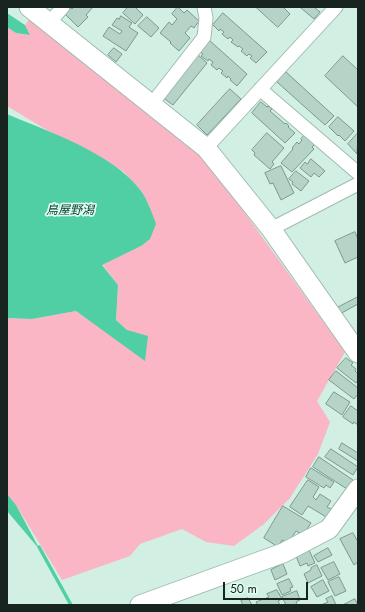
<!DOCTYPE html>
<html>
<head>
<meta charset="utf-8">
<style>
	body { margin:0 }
	#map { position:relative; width:365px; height:612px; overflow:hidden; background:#d1f0e3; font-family:Jost,sans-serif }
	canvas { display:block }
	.frame { position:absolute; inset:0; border:8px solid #18241f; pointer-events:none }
	.scale { position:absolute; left:223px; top:582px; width:85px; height:18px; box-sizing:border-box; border:2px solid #18241f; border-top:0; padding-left:5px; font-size:12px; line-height:14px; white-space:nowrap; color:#18241f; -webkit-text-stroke:3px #defdf0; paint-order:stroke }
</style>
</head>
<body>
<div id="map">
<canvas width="365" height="612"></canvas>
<div class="frame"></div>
<div class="scale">50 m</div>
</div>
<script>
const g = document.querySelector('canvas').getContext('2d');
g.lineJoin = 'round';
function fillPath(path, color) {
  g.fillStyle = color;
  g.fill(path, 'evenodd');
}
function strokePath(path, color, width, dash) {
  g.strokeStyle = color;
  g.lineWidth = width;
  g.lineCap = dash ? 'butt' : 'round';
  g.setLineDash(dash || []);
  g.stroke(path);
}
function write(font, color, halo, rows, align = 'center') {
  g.font = font + ' Jost,"Noto Sans JP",sans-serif';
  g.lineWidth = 3.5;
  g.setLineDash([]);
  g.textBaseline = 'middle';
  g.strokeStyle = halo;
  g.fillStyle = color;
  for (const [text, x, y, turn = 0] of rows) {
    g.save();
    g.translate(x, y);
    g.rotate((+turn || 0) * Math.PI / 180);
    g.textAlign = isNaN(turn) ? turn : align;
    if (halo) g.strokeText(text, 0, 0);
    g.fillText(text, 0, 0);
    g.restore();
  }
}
const green = new Path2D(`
	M31,17L201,152L345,352L317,401L330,422L318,454L290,498L264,524L234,546L206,542L182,529L140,544L130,556L62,580L16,505L7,494V318L32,319L76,311L145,360L127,330L116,320L118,285L102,264L141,246L150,208L141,191L123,171L50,132L7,106V27L16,33L30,35L25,25Z`);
const water = new Path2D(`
	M7,13L25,25L30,35L16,33L7,27Z
	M7,114C49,132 113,153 141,191C148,201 152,213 156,224L150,239L141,246L102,265L118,285L116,320L127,330L148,336L145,361L76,311L32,319L7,318Z
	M7,494L16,505L40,550L7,511Z`);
const stream = new Path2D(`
	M39,547L71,605`);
const building = new Path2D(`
	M68,7L72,9L74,7H93L86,15L88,17L78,27L63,12Z
	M128,7H135L143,15L135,24L123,13Z
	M178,7L184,13L187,10L199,21L194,28L191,26L185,33L190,38L179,51L170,43L171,42L160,33L169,22L172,25L177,19L172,14Z
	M256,7H283L290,14L278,27Z
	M302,7H314L320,12L314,19L301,8Z
	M223,13L267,52L256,63L250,58L252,56L249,54L247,56L241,51L243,49L239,46L238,47L231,42L233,40L230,37L228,39L222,34L224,32L220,29L219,31L213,25Z
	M121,16L132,23L129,27L138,33L126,51L103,36L109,27L120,34L122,31L112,25L117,18L119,19Z
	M147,17L159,28L151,37L138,26Z
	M209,40L247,74L237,86L230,80L231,79L228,76L227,78L221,73L223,71L219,68L217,70L211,65L213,62L209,59L208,61L201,56L203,54L199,51Z
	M114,48L122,54L116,62L108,55Z
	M197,54L207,63L173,105L162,97Z
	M343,56L358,70V107L325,76Z
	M286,72L334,116L325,125L277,82Z
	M230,89L241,99L207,135L197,125Z
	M261,102L267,107L268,106L272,109L270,111L285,124L286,123L289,126L288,127L295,133L285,143L252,113Z
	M338,117L354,131L345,141L339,135L338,136L329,127Z
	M267,133L284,148L272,162L274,164L270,169L254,155L255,153L252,150Z
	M357,134L358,136L357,154L348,144Z
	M305,135L315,144L312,147L314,149L292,172L281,163L293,149L292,148L297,142L299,144L302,140L301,139Z
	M311,159L325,171L319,177L314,173L311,177L300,168L305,162L307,164Z
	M281,166L294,193L281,200L273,183L270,184L265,173Z
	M296,171L309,181L301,191L292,184L293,182L289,179Z
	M355,232L358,239V257L345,263L335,241Z
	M358,297V304L338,315L335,309Z
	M346,358L353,363L351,365L356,369L355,371L358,374V380L356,383L337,368Z
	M336,371L358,388V394L354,399L329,380Z
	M334,392L350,402L342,415L326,404Z
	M351,406L358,411V425L354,422L353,424L343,417Z
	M342,443L358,453V461L339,449Z
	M331,449L358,467L353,475L325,457Z
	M319,457L353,480L347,489L313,467Z
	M311,468L334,482L330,488L326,485L324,488L306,477Z
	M308,480L319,487L313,497L316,500L320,494L331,501L327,507L333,510L328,518L308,506L302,515L290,507Z
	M283,506L311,523L303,535L296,531L288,543L282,540L278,547L264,538Z
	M353,533L358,542V562L354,565L340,539Z
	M328,548L332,555L318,562L314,556Z
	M309,550L315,563L308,566L307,563L300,566L296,556Z
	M334,562L340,574L328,580L321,568Z
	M283,564L287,574L275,580L271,570Z
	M317,565L322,576L308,583L304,574L311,570V568Z
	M339,577L346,591L335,596L328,582Z
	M289,579L293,587L290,588L291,591L282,595L277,584Z
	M323,580L329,591L317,597L311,587Z
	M277,590L282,599L278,601L280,605H255L257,604L256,602L269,597L267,594Z
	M297,591L300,600L296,602L297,605H286L282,597Z
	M332,596L336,605H321L328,602L326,599Z
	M248,598L252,605H243L241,601Z
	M355,599L358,605H343Z`);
const street = new Path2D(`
	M49,23L63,7
	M260,89L358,173
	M151,105L204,37L206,18L204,7
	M206,148L336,7
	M271,229L358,184`);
const secondary = new Path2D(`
	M29,7L206,148L271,229L358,353
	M140,605L283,553L329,529L358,489`);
const waterNames = [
	["鳥屋野潟",70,211]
];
fillPath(green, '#fab6c5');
fillPath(water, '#50cfa5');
strokePath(stream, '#50cfa5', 3.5);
fillPath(building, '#b5d3c6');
strokePath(building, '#7b988c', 1);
strokePath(street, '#9fbcb0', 15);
strokePath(secondary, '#9fbcb0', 21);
strokePath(street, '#fff', 13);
strokePath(secondary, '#fff', 19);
write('italic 12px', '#003828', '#defdf0', waterNames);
</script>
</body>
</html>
